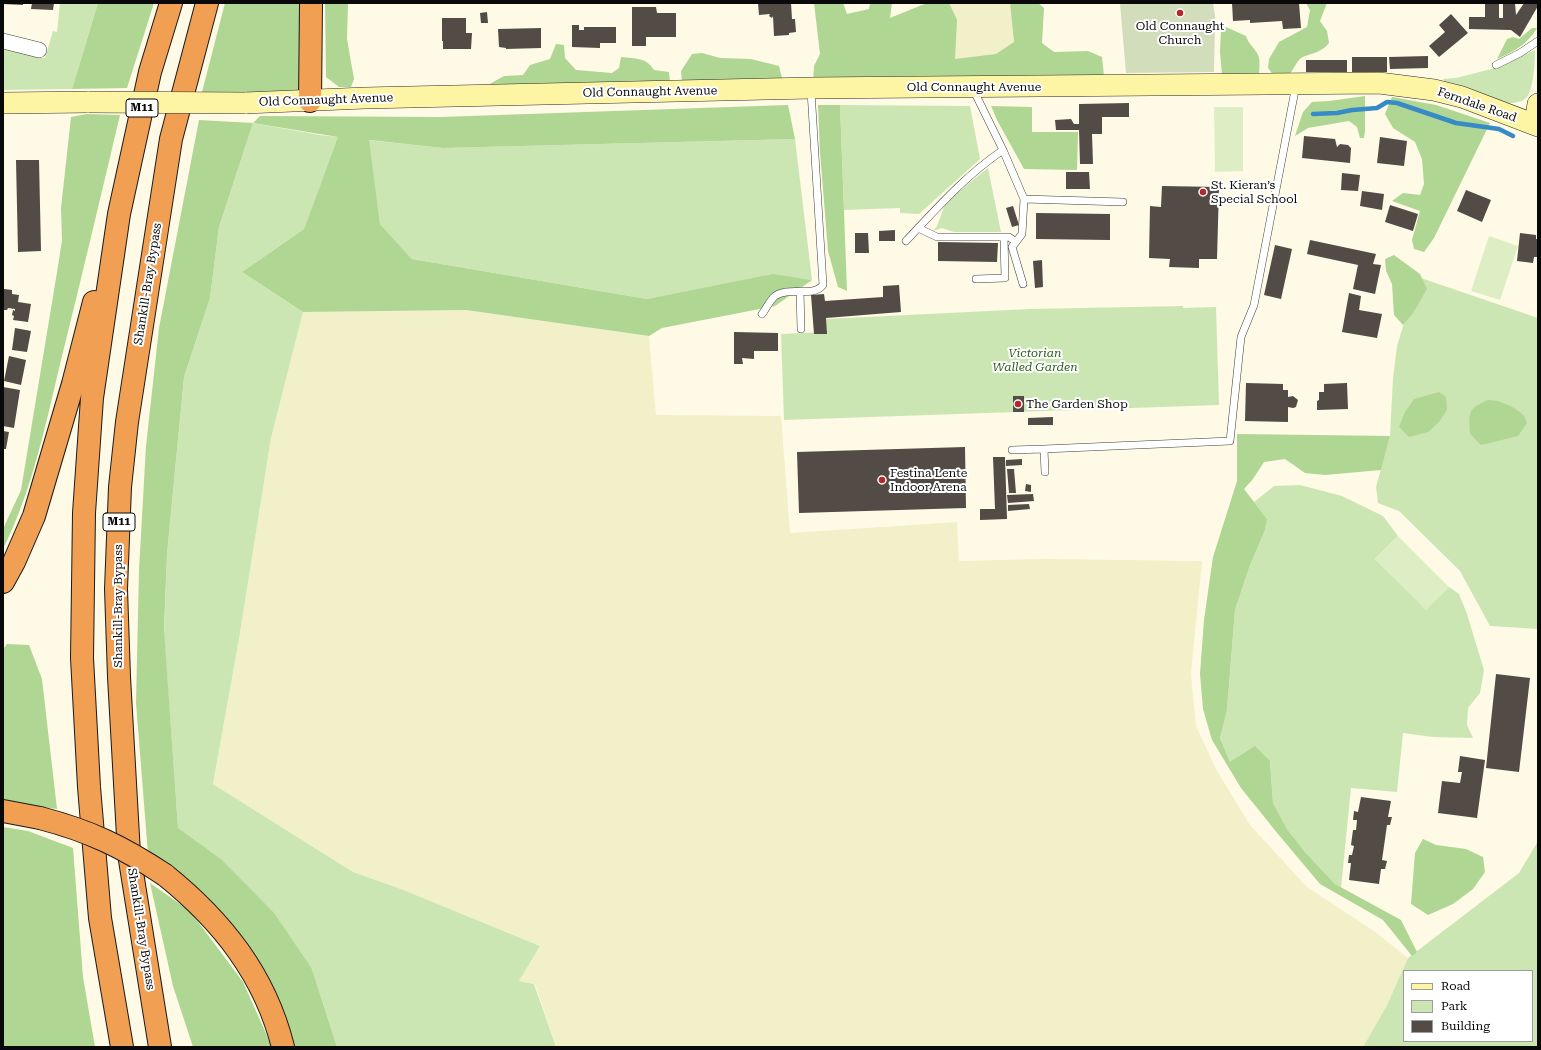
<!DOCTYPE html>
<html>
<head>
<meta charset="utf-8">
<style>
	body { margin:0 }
	#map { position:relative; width:1541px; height:1050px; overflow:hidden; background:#fefae6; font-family:"Roboto Serif",serif }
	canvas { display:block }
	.frame { position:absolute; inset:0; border:4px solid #090909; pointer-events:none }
	.legend { position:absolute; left:1403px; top:970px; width:130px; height:72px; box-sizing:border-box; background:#fff; border:1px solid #9d9d9d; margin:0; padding:5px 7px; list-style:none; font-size:12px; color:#090909 }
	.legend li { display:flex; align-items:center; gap:8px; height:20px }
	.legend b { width:20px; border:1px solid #9d9d9d }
</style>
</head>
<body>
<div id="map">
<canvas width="1541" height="1050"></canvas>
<div class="frame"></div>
<ul class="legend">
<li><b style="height:5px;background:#fdf5a3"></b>Road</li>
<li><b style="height:11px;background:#cce6b3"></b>Park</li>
<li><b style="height:11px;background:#524b46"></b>Building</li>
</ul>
</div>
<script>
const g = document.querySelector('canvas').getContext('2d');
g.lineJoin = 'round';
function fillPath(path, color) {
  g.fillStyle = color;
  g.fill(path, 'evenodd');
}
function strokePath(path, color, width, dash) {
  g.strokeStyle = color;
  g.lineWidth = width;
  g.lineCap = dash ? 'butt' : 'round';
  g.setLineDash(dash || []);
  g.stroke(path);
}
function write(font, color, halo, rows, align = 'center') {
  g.font = font + ' "Roboto Serif",serif';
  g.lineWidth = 4;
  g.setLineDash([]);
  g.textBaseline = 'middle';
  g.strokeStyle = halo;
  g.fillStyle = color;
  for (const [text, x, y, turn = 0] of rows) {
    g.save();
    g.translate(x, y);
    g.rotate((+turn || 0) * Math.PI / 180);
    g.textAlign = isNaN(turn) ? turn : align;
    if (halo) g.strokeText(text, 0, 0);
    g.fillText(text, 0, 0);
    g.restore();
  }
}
const farmland = new Path2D(`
	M940,3H1010L1018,78L946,79Z
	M466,310L649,336L656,415L781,416L790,533L957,522L959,561L1044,559L1202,561L1191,674L1196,726L1217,771L1250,825L1307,887L1374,931L1408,958L1387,1005L1363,1047H556L535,984L519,981L540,946L401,889L353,872L213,784L239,639L271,438L303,312Z`);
const green = new Path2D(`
	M60,3H98L72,89L3,90V41L15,46L22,54L45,58L53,31L57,32Z
	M1535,50C1535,60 1534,90 1526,98C1510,113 1464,90 1446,84L1443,79L1456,78L1495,68Z
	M840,105L970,106L980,159L919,214L900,213V208L844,210Z
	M253,123L320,135L443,148L795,139L812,280L773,275L647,299L412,259L380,224L369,147L336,143L304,229L242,272L303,312L271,438L239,639L213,784L353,872L401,889L540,946L519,981L534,984L556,1047H337L312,969L178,828L164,634L167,554L184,377L210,298L219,227Z
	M988,168L1001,232H954L942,228L933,231L937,226L946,202Z
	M1418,277L1538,318V629L1490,626L1460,571L1399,511L1378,503L1376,487L1390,436L1393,378L1397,346Z
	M1183,306V308L1216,307L1219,405L784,420L781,334L825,332V319L1030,309Z
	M1300,485L1342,496L1383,516L1398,536L1375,559L1426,609L1449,587L1459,594L1467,614L1484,670L1480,693L1468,708L1467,725L1473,738L1433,737L1403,733L1397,792L1351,788L1341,888L1335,884L1305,852L1287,829L1273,803L1270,761L1230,762L1220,738L1227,710L1235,610L1249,568L1265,530L1267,519L1254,502L1274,486Z
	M1538,841V1047H1363L1387,1005L1408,958L1519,873ZM1404,971H1532V1041H1404Z`);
const forest = new Path2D(`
	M98,3H154L127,88L72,89Z
	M225,3H304L302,98L201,96Z
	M325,3H348L347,39L354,79L351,87H339L326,77Z
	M814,3H843L847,14L869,9L870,3H892L890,18L927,3H949L957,20L955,59L996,54L1014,42L1010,3H1038L1044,8L1042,43L1054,52L1088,51L1102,57L1104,76L813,81L814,66L820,54Z
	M1306,3H1327L1320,21L1327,31L1329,43C1322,53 1310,53 1301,58C1296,62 1293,71 1288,76H1274L1268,68L1269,59L1279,42L1307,27L1310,10Z
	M1226,27L1246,36C1249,45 1253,46 1257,53C1261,59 1259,68 1259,75H1222L1220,52L1221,29Z
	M1532,28H1537C1528,44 1513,52 1497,59L1507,39L1513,37L1519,39Z
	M556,44L564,45L565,58L576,70L612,73L619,68L621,57C636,59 646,57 654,70L669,72L670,83L486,86L504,76L523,75L530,65L550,59Z
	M702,53L720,58L751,59L779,66L783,82L682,83L681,71L692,54Z
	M1365,96V131L1364,138H1360L1357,127L1349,121L1308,128L1295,136L1303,112L1312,102L1329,101Z
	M1392,97L1436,105L1490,123L1434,238L1424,252L1414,249L1412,240L1420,211L1392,201L1403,193L1420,195L1424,184L1422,159L1415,142L1393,128L1385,114Z
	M788,105L795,139L443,148L369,140L380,224L412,259L647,299L773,274L812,280L775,306L662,328L649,336L466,310L303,312L242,272L304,229L338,137L253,123L219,227L210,298L184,377L167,554L164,629L178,828L222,860L274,913L312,969L337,1047H291L253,953L217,907L183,878L148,854L136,703L139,570L146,446L159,328L199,120L253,123L260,116L441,117Z
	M818,105H840L847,291L838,287L828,251L820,152Z
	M991,106L1032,107V132H1078L1077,170L1024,169L997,120Z
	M87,114L120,115C101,195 82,276 62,356C46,422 33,489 3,549V529L21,490L58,266L62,240L61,208L71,117Z
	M1394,255L1420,274L1427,289L1413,313L1403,325L1394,315L1392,284L1386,271L1385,259Z
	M1439,392L1446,397L1447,410L1439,422L1428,432L1409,437L1399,427L1405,412L1414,399Z
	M1488,400C1499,400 1514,406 1523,415C1525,417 1526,421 1527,423L1518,436L1481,445L1470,434C1469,412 1467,409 1488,400Z
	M1237,434L1390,436L1381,470L1325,475L1305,473L1285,459L1264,462L1253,479L1244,489L1267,519L1265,530L1249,568L1235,610L1227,710L1220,738L1230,762L1255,746L1270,761L1273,803L1287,829L1305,852L1335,884L1401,920L1417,952L1412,956L1383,920L1320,884L1278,834L1241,788L1212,740L1203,709L1200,674L1204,620L1213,557L1237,481Z
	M7,644L29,645L42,679L57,809L3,802V649Z
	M3,827L28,831L73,848L83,977L95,1047H3Z
	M1423,839L1436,845L1466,849L1483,857L1485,872L1473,889L1453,904L1428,915L1411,904L1415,853Z
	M150,883L190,911L243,982L272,1047H193L173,986Z`);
const cemetery = new Path2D(`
	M1120,3H1213L1215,16L1214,72L1126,73Z`);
const pitch = new Path2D(`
	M1214,107H1243V171L1215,172Z
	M1489,236L1518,246L1500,300L1471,291Z
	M1398,536L1449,587L1426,610L1375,559Z`);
const stream = new Path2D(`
	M1313,114L1337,113L1352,110L1377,108L1387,102L1397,103L1456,123L1499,129L1513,136`);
const building = new Path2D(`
	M3,3H23V5L3,4Z
	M32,3H54L53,10L31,9Z
	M758,3H791L792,19H795L796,32L789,33V35L774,36L773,16L772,18L769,16L770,14L759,15Z
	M1232,3H1299L1301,28L1283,29L1282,21L1250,23V20L1233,21Z
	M1485,3H1499V18H1503V3H1515L1516,15L1524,3H1538V6L1520,37L1511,30L1469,29V17H1485Z
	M632,7H656L657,13H676V37H646V46H632Z
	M487,12L488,23H481L480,13Z
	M1451,14L1468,33L1439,57L1429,46L1445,32L1439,25Z
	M442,18H466V33H472L471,49H443V41H442Z
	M572,25H579V30H584V27H616V43H600V48L572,47Z
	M541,28V48L506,49V48L499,47L498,29Z
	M1428,56V68L1390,69L1389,57Z
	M1352,57H1387V72H1352Z
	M1306,60H1347V72H1306Z
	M1129,103V117H1102V134H1092L1093,164H1080L1079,130H1056L1055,120L1071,119L1074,124H1079V104Z
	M1304,136L1335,139L1337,147L1340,144L1348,145L1351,148L1350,163L1302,158Z
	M1380,137L1407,141L1404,166L1377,163Z
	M16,160H39L41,251L18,252Z
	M1066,172H1089L1090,189H1066Z
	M1342,173L1360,175L1358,191L1341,190Z
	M1162,186L1219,187L1217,259H1199V268L1169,267L1170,259L1149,258L1150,206L1161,207Z
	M1466,190L1491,200L1482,222L1457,211Z
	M1362,191L1384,194L1382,210L1360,206Z
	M1390,205L1418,214L1413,231L1385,222Z
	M1013,206L1019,225L1012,227L1006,208Z
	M1036,213L1110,214V240L1036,239Z
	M895,230V241H879V231Z
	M855,233H868L869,253H855Z
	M1520,233L1536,235V239H1538V257H1534L1533,263L1517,261Z
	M1310,240L1376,254L1373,264L1381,265L1375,294L1353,289L1358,265L1307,254Z
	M938,242L998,243L997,262L938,261Z
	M1275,245L1292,249L1281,299L1264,295Z
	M1042,260L1043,287L1035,288L1033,261Z
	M899,285L901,312L826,318L827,334H814L811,295L824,294L825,301L883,297V286Z
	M4,289L12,290V294L19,295L18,302L31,304L28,322L13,320L14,316L12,315L13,310L15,311V309L8,308L7,310H3Z
	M1349,293L1361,296L1359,310L1382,314L1377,338L1342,332Z
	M15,328L31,331L27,352L12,350Z
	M734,332L778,333V351H754V359L742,358L743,364H734Z
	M9,356L26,360L21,385L4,381Z
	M1246,383L1283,384V390H1288V397L1293,396L1298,400L1296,407L1293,408L1288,407V422L1245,421Z
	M1347,383L1348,409L1317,410V401L1319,400V392H1324V384Z
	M3,387L20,390L14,428L3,426Z
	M1013,396H1024V412H1013Z
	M1053,417V425H1028V418Z
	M3,431L9,432L6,449H3Z
	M965,447L966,508L799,513L797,452Z
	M993,457H1005L1007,519L980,520V509H995Z
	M1022,459V465L1006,466V460Z
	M1007,469H1014L1016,493H1009Z
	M1026,484L1031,485V492L1025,491Z
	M1033,494L1034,501L1008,503L1007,495Z
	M1029,504L1030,509L1008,511V505Z
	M1496,674L1530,678L1519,772L1486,768Z
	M1460,756L1485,760L1477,818L1438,813L1442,781L1460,783L1462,772H1458Z
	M1361,797L1391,801L1388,817H1392L1390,825H1387L1382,860L1387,861L1385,869H1381L1379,884L1349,880L1351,863H1348L1349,855H1352L1354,846L1351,845L1353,830H1356L1357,820H1353L1354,811L1358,812Z`);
const lane = new Path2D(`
	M1496,65L1520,53L1538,41
	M973,89L1003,150L1024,199L1022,234L1012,247L1023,284
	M1024,199L1123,202
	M918,228L937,237H1009L1016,242
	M906,241C938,207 965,176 1003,150
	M976,279L1005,278L1004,237
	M800,291L801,329
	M762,314C766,309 770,300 775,296C789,286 813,298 823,285L811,91
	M1012,450L1044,449
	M1045,472L1044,449L1230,441L1241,337L1254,305L1296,85`);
const street = new Path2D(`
	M3,41L39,50`);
const secondary = new Path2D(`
	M3,103L89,102
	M245,103L365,98L811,88L1379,83L1434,90L1462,97L1538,126
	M1535,124L1538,104`);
const highway = new Path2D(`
	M310,101L311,3
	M3,582L14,562L34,516L73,384L94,302
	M3,811L40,818
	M165,875C222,921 265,975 283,1047
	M122,1047L100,918L89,787L82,658L84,513L92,398L119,214L150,72L171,3
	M160,1047L129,854L119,677L116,589L120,487L127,422L171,139L207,3`);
const secondaryBridge = new Path2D(`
	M89,102L245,103`);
const highwayBridge = new Path2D(`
	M40,818C90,831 123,847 165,875`);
const markers = [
	[1180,13,4,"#b4272a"],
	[1203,192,4,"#b4272a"],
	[1018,404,4,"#b4272a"],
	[882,480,4,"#b4272a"]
];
const shields = [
	[142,108,32],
	[119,522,32]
];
const shieldNames = [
	["M11",142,108],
	["M11",119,522]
];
const poiNames = [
	["Old Connaught",1180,26,"center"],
	["Church",1180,40,"center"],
	["St. Kieran’s",1211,185],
	["Special School",1211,199],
	["The Garden Shop",1026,404],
	["Festina Lente",890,473],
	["Indoor Arena",890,487]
];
const streetNames = [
	["Old Connaught Avenue",974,87],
	["Old Connaught Avenue",650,92,-1],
	["Old Connaught Avenue",326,100,-2],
	["Ferndale Road",1477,105,19],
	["Shankill-Bray Bypass",148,284,-81],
	["Shankill-Bray Bypass",118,606,-90],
	["Shankill-Bray Bypass",141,929,81]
];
const parkNames = [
	["Victorian",1035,353],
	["Walled Garden",1035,367]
];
fillPath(farmland, '#f2f0c9');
fillPath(green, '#cce6b3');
fillPath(forest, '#afd693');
fillPath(cemetery, '#d1ddbb');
fillPath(pitch, '#deeec4');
strokePath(stream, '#378ac8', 4.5);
fillPath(building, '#524b46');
strokePath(lane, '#3c3c3c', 8);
strokePath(street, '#3c3c3c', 16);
strokePath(secondary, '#2b2b2b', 22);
strokePath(highway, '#1a1a1a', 24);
strokePath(lane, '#fff', 7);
strokePath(street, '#fff', 15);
strokePath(secondary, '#fdf5a3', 21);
strokePath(highway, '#f09f53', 22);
strokePath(secondaryBridge, '#2b2b2b', 22, []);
strokePath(highwayBridge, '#1a1a1a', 24, []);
strokePath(secondaryBridge, '#fdf5a3', 21);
strokePath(highwayBridge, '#f09f53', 22);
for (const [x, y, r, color] of markers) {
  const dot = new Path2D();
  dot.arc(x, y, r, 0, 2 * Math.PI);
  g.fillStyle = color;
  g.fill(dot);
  strokePath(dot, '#fff', 1.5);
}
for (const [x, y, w] of shields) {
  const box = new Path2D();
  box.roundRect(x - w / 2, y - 9, w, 18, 3);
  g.fillStyle = '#fff';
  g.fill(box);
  strokePath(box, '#090909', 1);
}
write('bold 11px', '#090909', null, shieldNames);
write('12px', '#090909', '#fff', poiNames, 'left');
write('12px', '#090909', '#fff', streetNames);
write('italic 12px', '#295e1d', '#fff', parkNames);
</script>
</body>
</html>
